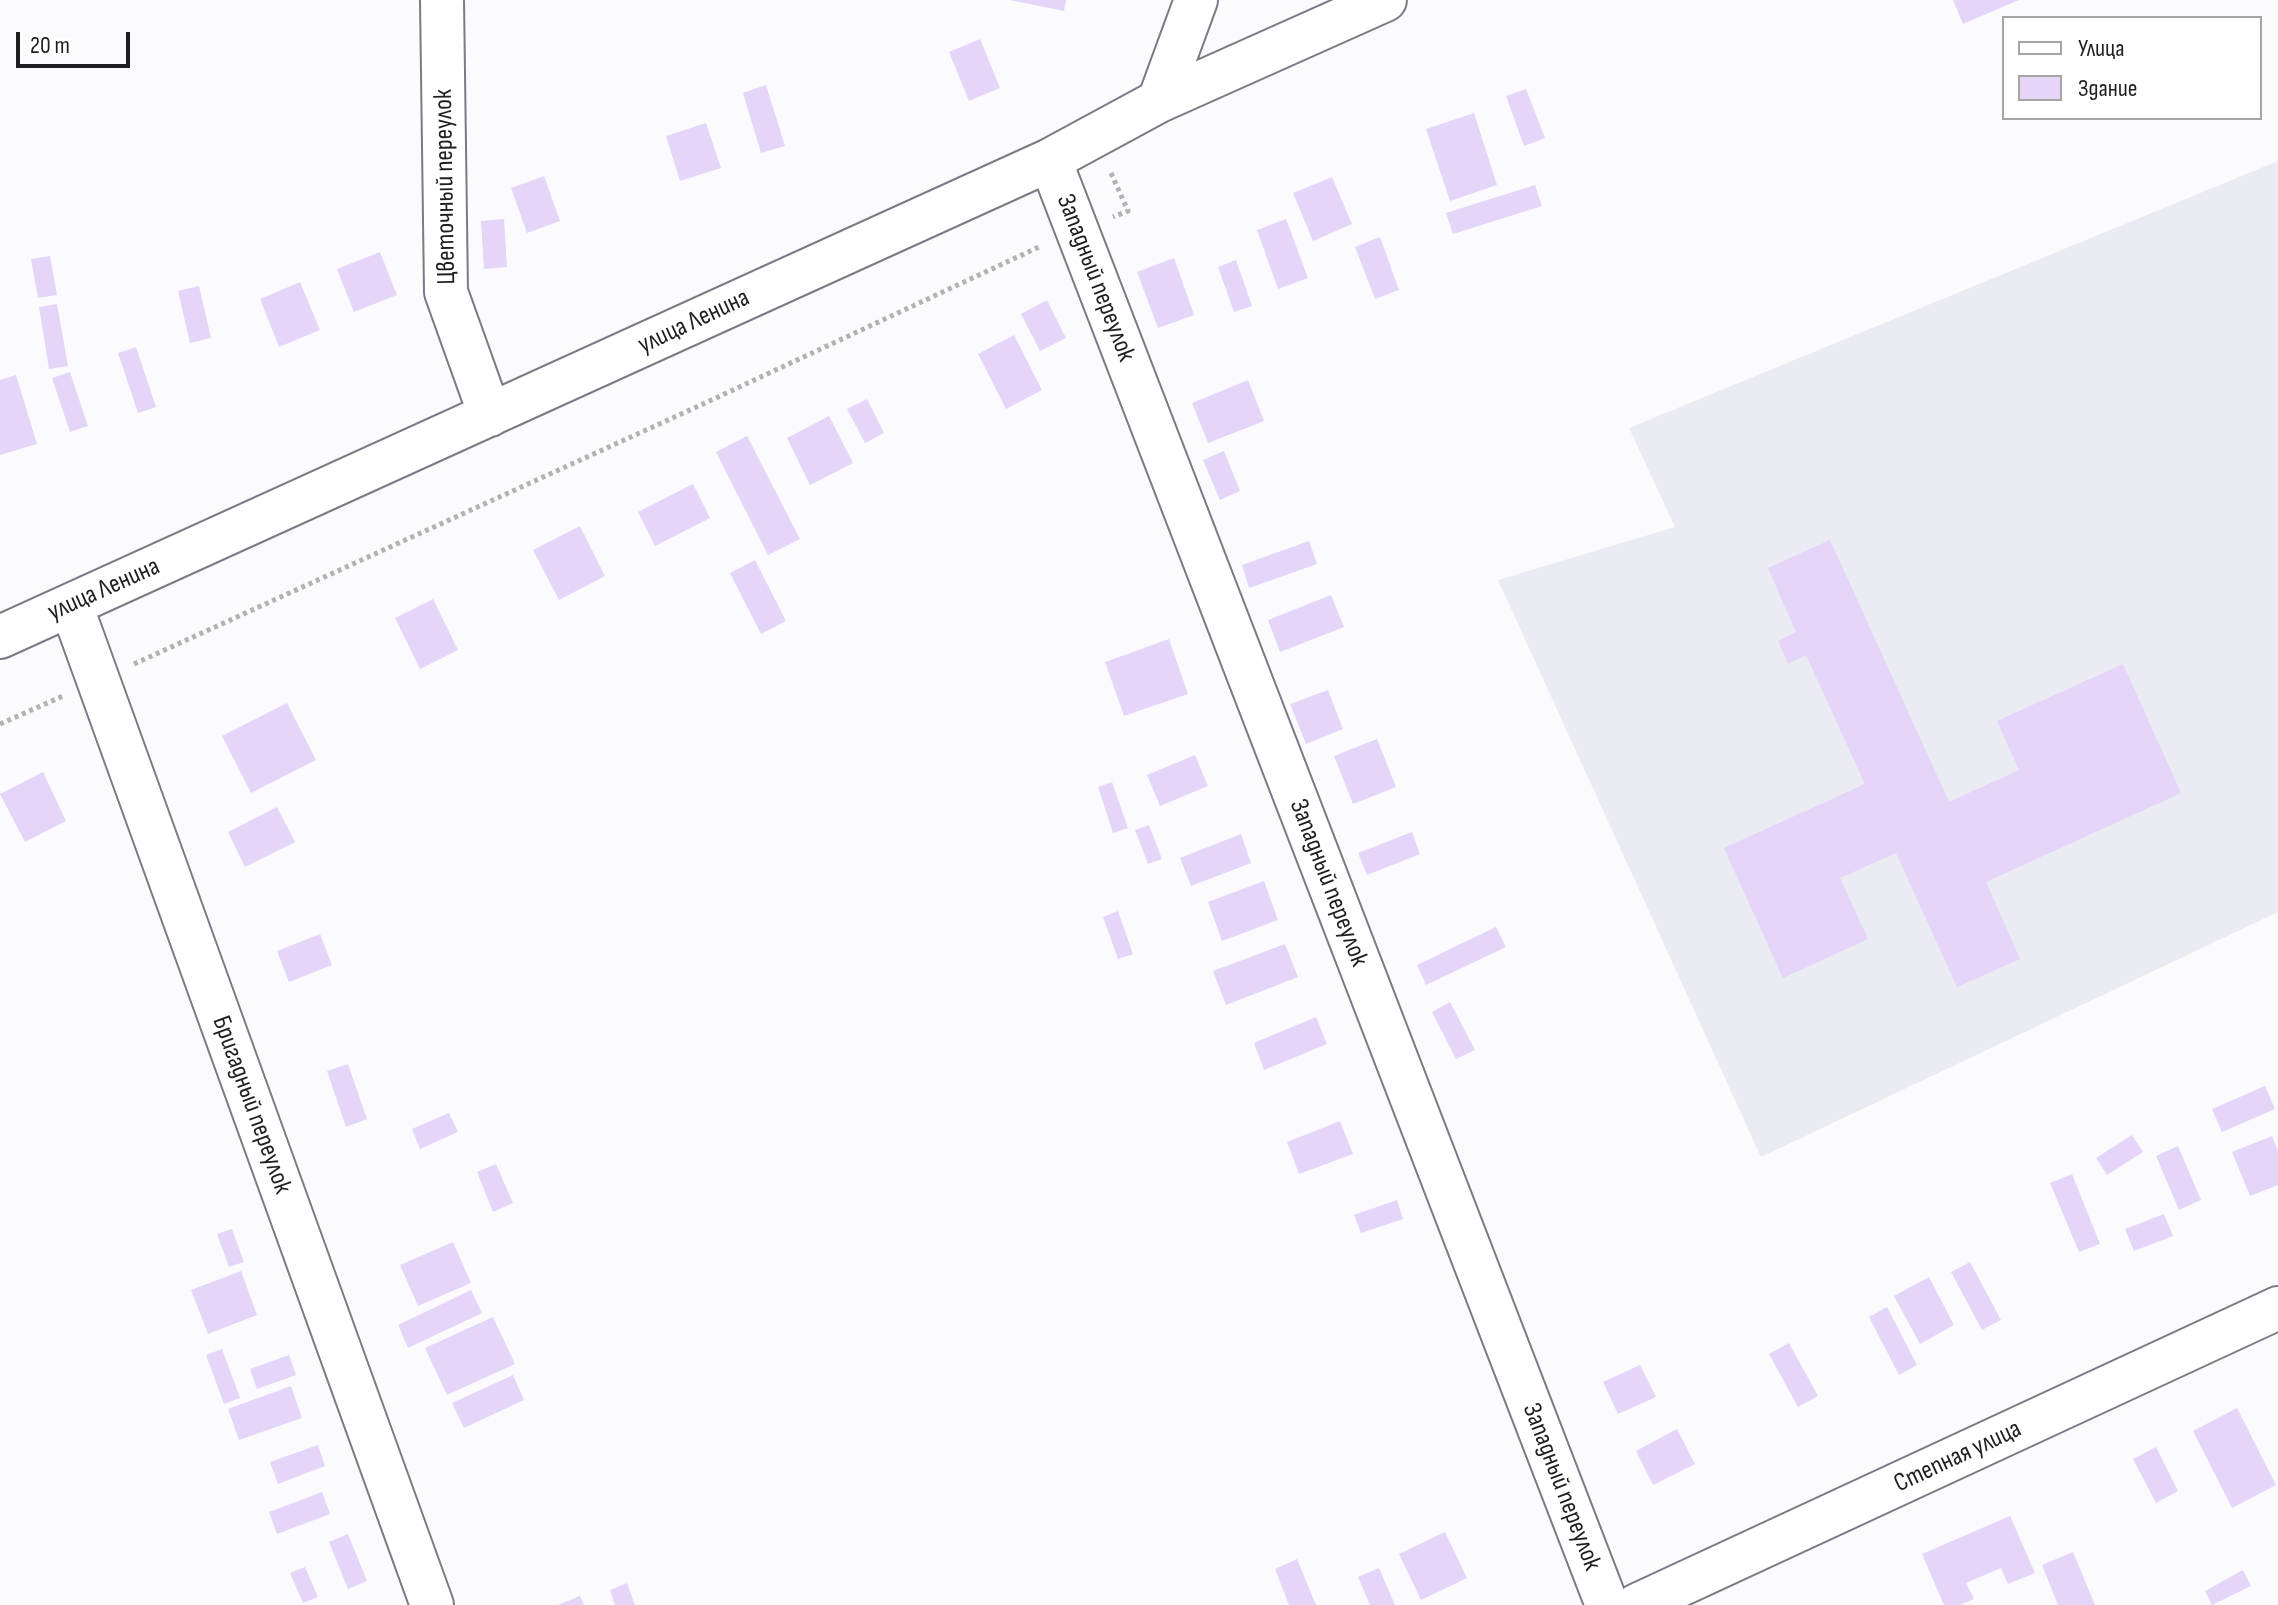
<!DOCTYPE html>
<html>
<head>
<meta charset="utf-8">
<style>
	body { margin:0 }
	#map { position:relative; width:2278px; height:1605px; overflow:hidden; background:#fbfbfe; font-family:"Sofia Sans Condensed",sans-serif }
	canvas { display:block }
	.legend { position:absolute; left:2002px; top:16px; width:260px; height:104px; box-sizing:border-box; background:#fff; border:2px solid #a5a5a7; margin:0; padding:10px 14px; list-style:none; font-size:24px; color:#1e1f23 }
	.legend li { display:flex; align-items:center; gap:16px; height:40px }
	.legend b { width:40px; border:2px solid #a5a5a7 }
	.scale { position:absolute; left:16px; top:32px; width:114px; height:36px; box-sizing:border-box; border:4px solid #1e1f23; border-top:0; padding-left:10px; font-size:24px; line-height:28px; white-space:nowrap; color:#1e1f23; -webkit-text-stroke:6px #fff; paint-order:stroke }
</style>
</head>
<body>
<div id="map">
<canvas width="2278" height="1605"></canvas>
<ul class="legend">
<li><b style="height:10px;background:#fff"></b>Улица</li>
<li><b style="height:22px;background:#e4d5f9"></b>Здание</li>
</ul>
<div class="scale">20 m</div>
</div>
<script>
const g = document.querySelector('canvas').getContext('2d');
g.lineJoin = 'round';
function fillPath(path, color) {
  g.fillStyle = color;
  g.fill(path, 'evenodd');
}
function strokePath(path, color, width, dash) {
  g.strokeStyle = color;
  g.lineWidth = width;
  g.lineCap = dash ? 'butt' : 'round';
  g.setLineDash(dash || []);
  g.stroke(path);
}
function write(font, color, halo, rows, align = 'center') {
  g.font = font + ' "Sofia Sans Condensed",sans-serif';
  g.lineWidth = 6;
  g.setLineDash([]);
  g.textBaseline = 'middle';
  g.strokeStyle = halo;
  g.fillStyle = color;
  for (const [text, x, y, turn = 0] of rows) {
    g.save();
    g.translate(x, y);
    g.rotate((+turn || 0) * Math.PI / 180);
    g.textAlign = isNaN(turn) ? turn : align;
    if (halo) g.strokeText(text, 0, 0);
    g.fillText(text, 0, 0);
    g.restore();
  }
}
const built = new Path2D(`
	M2278,161V912L1761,1157L1498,580L1675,527L1629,428Z`);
const building = new Path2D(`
	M1010,0H1066L1064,11Z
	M1953,0H2019L1963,24Z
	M980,39L1000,88L969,101L949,52Z
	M766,85L785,146L761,153L743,93Z
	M1526,89L1545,138L1524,146L1506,96Z
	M1474,113L1497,185L1450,201L1426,129Z
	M706,123L721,168L680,181L666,136Z
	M544,176L560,221L527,233L511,188Z
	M1332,177L1352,224L1313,241L1293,193Z
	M1535,185L1542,206L1453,234L1446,213Z
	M504,219L507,267L484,269L481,221Z
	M1286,219L1308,278L1278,289L1257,230Z
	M1380,237L1399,290L1375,299L1355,247Z
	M380,252L397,295L354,312L337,269Z
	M50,256L57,295L38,298L31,259Z
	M1174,258L1194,315L1158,328L1137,272Z
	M1236,260L1252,306L1234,312L1218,267Z
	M300,282L320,330L279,347L260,299Z
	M199,286L211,338L190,343L178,291Z
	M1047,300L1066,338L1040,351L1021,314Z
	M57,304L68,366L49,369L39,307Z
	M1014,335L1042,390L1006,409L978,354Z
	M136,347L156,407L138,413L118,353Z
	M70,372L88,426L70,432L52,378Z
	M16,375L37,444L0,455V380Z
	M1248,380L1264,421L1208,443L1192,403Z
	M867,399L884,433L865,443L847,409Z
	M829,416L853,463L810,485L787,438Z
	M747,436L800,539L768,555L716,452Z
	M1224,451L1240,491L1220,500L1203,460Z
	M693,484L710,518L655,546L638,512Z
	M580,526L605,576L559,600L533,550Z
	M1830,540L1949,802L2019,770L1997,721L2123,664L2181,793L1986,882L2020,959L1957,987L1896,853L1840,878L1868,939L1783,978L1724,848L1865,784L1806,655L1788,664L1778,641L1796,632L1768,568Z
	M1309,541L1317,564L1249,588L1242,565Z
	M755,560L786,621L761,634L730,573Z
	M1331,595L1344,627L1280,652L1268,620Z
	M433,599L458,650L420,669L395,618Z
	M1169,639L1188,694L1124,716L1105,662Z
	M1328,690L1343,729L1306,744L1290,704Z
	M287,703L316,760L251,793L222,736Z
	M1377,739L1396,787L1353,804L1334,756Z
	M1195,755L1208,786L1160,806L1147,775Z
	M43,772L66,821L25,842L0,794Z
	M1112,782L1128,828L1113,833L1098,787Z
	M277,807L295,842L245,867L228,832Z
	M1149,825L1162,859L1148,864L1135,830Z
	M1412,832L1420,854L1367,875L1358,853Z
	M1241,834L1251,863L1191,886L1180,858Z
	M1264,881L1278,920L1222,941L1208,902Z
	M1118,911L1133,954L1118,959L1103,917Z
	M1496,927L1506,947L1426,985L1417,965Z
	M320,934L332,965L289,982L277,951Z
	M1285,944L1298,977L1226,1005L1213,971Z
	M1450,1002L1475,1050L1456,1059L1432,1012Z
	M1316,1017L1327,1044L1264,1070L1254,1043Z
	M348,1064L367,1119L346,1127L327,1071Z
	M2265,1086L2275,1109L2222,1132L2212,1109Z
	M449,1113L458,1132L420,1149L412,1129Z
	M1340,1121L1353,1154L1299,1174L1287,1142Z
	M2132,1135L2143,1152L2107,1175L2096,1158Z
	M2272,1136L2278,1151V1185L2250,1196L2232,1152Z
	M2178,1146L2201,1200L2179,1210L2156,1156Z
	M496,1164L513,1203L493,1212L477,1172Z
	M2072,1174L2100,1244L2079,1252L2050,1183Z
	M1397,1200L1403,1219L1361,1233L1354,1215Z
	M2164,1214L2173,1236L2134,1251L2125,1229Z
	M232,1229L244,1262L229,1267L217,1234Z
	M453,1242L471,1283L418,1306L400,1265Z
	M1970,1262L2001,1320L1982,1330L1951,1272Z
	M241,1271L257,1315L208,1334L191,1290Z
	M1929,1277L1954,1325L1920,1344L1894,1296Z
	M471,1290L482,1313L408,1348L398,1325Z
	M1887,1307L1917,1365L1899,1375L1869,1317Z
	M493,1317L515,1364L447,1395L425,1348Z
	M1789,1343L1818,1396L1798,1407L1769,1354Z
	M222,1349L240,1398L224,1404L206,1355Z
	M289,1355L296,1375L257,1389L250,1369Z
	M1640,1365L1656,1397L1618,1414L1603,1382Z
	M513,1375L524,1400L464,1428L452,1403Z
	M291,1386L302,1418L239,1440L228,1409Z
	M2237,1408L2276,1485L2232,1508L2193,1431Z
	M1677,1429L1695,1464L1653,1485L1636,1451Z
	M318,1445L325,1466L278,1484L270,1462Z
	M2156,1447L2178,1491L2156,1503L2133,1459Z
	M322,1492L330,1514L277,1534L269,1512Z
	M2010,1516L2035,1573L2008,1584L2001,1568L1966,1583L1974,1599L1960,1605H1944L1922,1554Z
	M1445,1532L1467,1578L1421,1600L1399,1554Z
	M348,1534L367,1581L348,1589L329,1542Z
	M2073,1552L2095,1605H2058L2042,1565Z
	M1297,1559L1316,1605H1289L1275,1569Z
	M305,1567L318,1597L303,1603L290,1573Z
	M1379,1568L1395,1605H1370L1358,1577Z
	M2243,1570L2251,1586L2212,1605L2205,1591Z
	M627,1583L635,1605H615L610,1590Z
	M580,1596L584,1605H558Z`);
const path = new Path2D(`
	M1111,173L1128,211L1113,217
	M134,664L703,404L1041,246
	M0,724L63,696`);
const minor = new Path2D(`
	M442,0L446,292L490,415
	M1159,101L1196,0
	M1050,160L1607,1605
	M71,605L432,1605
	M0,637L1050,160L1159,101L1385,0
	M1637,1605L2278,1308`);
const streetNames = [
	["Цветочный переулок",446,187,-91],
	["Западный переулок",1095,278,69],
	["улица Ленина",694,322,-25],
	["улица Ленина",104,590,-24],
	["Западный переулок",1328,883,69],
	["Бригадный переулок",251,1105,70],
	["Степная улица",1958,1457,-25],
	["Западный переулок",1561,1487,69]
];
fillPath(built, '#eaebf3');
fillPath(building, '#e4d5f9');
strokePath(minor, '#797b86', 46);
strokePath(path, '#b2b2b6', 5, [4, 4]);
strokePath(minor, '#fff', 42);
write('26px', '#1e1f23', '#fff', streetNames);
</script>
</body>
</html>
